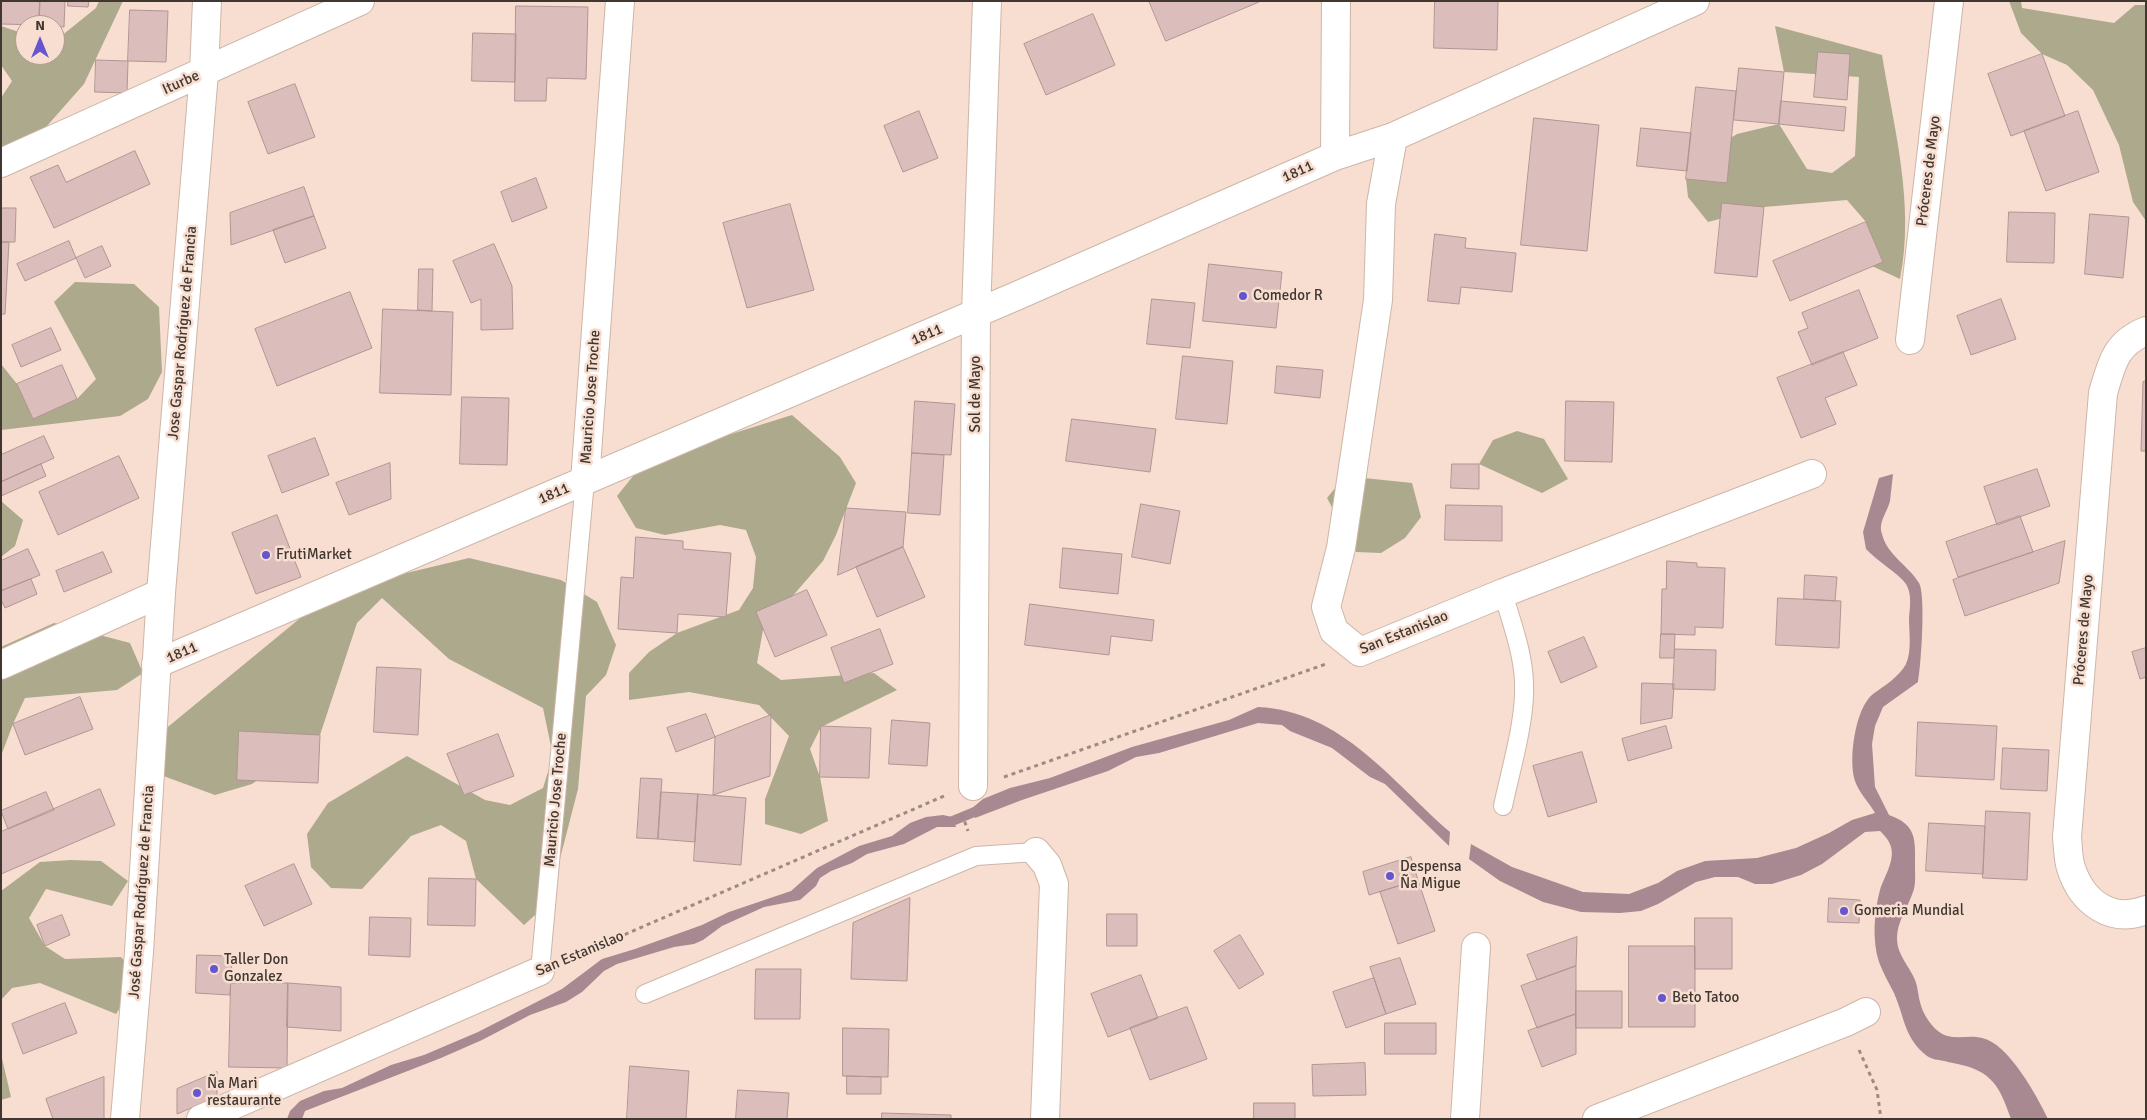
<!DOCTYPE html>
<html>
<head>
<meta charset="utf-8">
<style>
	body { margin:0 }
	#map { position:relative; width:2147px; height:1120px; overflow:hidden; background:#f7ded0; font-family:Signika,sans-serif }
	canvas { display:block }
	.frame { position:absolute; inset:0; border:2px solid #403731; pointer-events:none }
	.north { position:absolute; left:15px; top:15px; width:50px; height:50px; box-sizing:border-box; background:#f7ded0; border:1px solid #ae9b90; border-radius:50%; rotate:0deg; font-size:14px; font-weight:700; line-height:20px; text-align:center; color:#403731 }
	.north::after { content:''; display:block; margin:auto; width:18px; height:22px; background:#6555ce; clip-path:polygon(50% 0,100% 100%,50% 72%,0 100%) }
</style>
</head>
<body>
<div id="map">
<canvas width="2147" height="1120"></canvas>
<div class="frame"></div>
<div class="north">N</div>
</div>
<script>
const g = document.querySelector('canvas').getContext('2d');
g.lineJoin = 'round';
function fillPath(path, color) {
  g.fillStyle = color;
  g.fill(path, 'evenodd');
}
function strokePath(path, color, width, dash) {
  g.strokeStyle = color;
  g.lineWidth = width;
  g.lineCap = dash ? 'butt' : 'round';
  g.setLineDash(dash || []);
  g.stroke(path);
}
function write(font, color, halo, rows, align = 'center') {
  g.font = font + ' Signika,sans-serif';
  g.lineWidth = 5;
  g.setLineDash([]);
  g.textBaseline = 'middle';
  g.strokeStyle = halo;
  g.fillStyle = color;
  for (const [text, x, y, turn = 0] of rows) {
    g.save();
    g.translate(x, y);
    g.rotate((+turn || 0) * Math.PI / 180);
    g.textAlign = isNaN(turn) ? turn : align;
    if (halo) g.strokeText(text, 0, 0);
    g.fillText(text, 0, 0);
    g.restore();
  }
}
const forest = new Path2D(`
	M99,1H123L84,84L24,152L1,161V98L12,81L1,65V26L25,34V55H55V41L96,8Z
	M2009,1H2021L2022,8L2114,23L2135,5H2146V221L2133,202L2119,145L2093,90L2067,65L2042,54L2021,33Z
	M1775,26L1882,55C1894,129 1915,204 1900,279L1872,266L1866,222L1847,200L1764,207L1708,222L1688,197L1686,179L1711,150L1737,134L1779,124L1807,169L1832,173L1855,156L1859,77L1784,72Z
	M75,282L134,284L159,307L162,372L148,399L120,416L1,430V364L17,384L77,399L96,379L54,302Z
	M792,415L840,457L856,483L836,535L823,561L763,630L757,663L781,680L874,673L897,690L821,727L810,749L820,777L828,821L801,834L765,824V799L789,736L759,705L689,692L629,700V673L649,652L677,633L739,610L753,588L756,557L746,530L720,525L665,535L636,528L617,496L638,470L661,456Z
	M1517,431L1544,439L1568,479L1542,493L1479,464L1493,440Z
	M1345,476L1412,483L1421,517L1405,538L1381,553L1356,552L1327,498Z
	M1,501L23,520L15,546L1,557Z
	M469,558L561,580L597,602L616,645L606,675L586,696L578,789L555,878L545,906L524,925L476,879L466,841L441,825L411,836L362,889L331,888L311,867L307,834L328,803L407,756L485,800L510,805L543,788L553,756L543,708L449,659L382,598L357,623L320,735L252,784L215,795L158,774L152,740L304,615L394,576Z
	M54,623L130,643L143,673L117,690L25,698L13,724L1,756V647Z
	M71,860L101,861L128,881L112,906L46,889L29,918L45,946L65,959L121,957L139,978L116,1014L40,983L12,988L1,1000V891L40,862Z
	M1,1054L11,1097L1,1100Z`);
const water = new Path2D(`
	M1893,474C1892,483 1891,492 1890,501C1887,513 1878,522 1882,534C1887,555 1908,565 1919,583C1926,595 1921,667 1918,682L1883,707L1875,726L1872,744L1875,787L1889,815C1917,825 1915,839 1915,866C1915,874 1916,885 1913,892C1906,912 1892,928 1899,950C1903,961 1911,970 1915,980C1918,987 1918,995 1920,1002C1922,1012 1930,1025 1938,1031C1951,1042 1967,1034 1982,1038C2008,1043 2037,1096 2048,1119H2011C1998,1081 1989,1069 1948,1062C1942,1060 1932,1060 1927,1056C1904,1038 1905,1018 1894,993C1889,983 1883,973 1879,962C1872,941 1874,912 1880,890C1884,877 1895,861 1891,847C1889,840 1885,836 1880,831L1865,832L1822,864L1801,875L1772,884H1755L1738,877H1715L1696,882L1658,904L1641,911L1620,913L1581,912L1543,902L1500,881L1469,859L1471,844L1512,867L1583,892L1629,894L1658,883L1677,871L1705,861L1757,858L1796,848L1829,833L1852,820L1875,813C1869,802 1859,793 1855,781C1848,760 1855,708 1873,694C1884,686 1899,677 1906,664C1912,651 1909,632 1909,618C1910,608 1912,593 1906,584C1898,573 1877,561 1866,549L1863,532L1879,478Z
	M1258,707C1342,711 1392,782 1450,832L1449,846L1385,784L1370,777L1332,748L1290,731L1282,725L1258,723L1159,753L1136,757L1108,771L1022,800L975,818L971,809L983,799L1010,788L1050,778L1132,747L1229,720Z
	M943,815L952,817L956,827H937L904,844L867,854L852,863L831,871L820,878L816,886L800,900L764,907L722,926L703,940L694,944L674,947L617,964L604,971L582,992L566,1002L530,1015L482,1040L441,1058L305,1111L302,1119H287L290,1111L300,1101L324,1091L342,1088L391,1065L424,1055L478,1032L562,989L602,959L635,949L702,925L729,912L791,891L817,868L859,846L892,836L910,823L926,817Z`);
const stream = new Path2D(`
	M941,822H950L984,808`);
const building = new Path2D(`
	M1,1H40L39,25L1,24Z
	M40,1H65L64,27L39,25Z
	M68,1H89L88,7L68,6Z
	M1149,1H1259V2L1166,41Z
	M1435,1H1498L1497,50L1434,48Z
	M516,6L588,7L586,79L547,78L546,101H515Z
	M130,10L168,11L166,62L128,61Z
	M1093,14L1115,65L1046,95L1024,44Z
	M473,33L516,34L515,82L472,81Z
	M1818,52L1850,54L1847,100L1814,97Z
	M2042,54L2065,116L2011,136L1988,74Z
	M96,60L128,61L127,93L95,92Z
	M1739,68L1784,72L1779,124L1734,120Z
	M295,84L315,137L268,154L248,102Z
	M1696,87L1736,91L1727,183L1686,179Z
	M1781,101L1846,107L1844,131L1779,124Z
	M919,111L938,158L903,172L884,126Z
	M2078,111L2099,172L2046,191L2024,131Z
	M1534,118L1599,125L1587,251L1521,245Z
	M1641,128L1691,133L1687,171L1637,166Z
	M135,151L150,184L54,228L30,177L58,165L66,182Z
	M536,178L547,208L512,222L501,192Z
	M304,187L314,216L231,245L230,213Z
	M1722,203L1764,207L1757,277L1715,273Z
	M790,204L814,290L747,308L723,223Z
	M1,208H16L15,242H1Z
	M2009,212L2055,213L2054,263L2007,262Z
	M2090,214L2129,217L2123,278L2085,274Z
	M314,216L326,248L285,263L273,230Z
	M1866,222L1883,262L1790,301L1773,261Z
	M1435,234L1466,238L1465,248L1516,253L1512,292L1461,287L1459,304L1428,301Z
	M69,241L76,258L25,281L17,264Z
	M1,242H9L5,314H1Z
	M494,244L512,286L513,329L481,330V299L471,303L453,261Z
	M102,246L111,266L85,278L76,258Z
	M1209,264L1282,272L1276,328L1203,321Z
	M419,269H433L432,311L418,310Z
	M1859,290L1878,338L1812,365L1798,332L1808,328L1802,313Z
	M350,292L372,348L277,386L255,329Z
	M1152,299L1195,303L1190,348L1147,344Z
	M2001,299L2016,339L1971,355L1957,316Z
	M383,309L453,312L451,395L380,393Z
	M51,328L61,350L21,367L12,345Z
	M1843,352L1857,385L1825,398L1836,424L1801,438L1777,378Z
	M1183,356L1233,361L1227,424L1176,419Z
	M62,365L77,399L33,419L17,384Z
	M1277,366L1323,370L1320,398L1275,393Z
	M2146,381V451H2141L2143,382Z
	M462,397L509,398L507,465L460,464Z
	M915,401L955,404L951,455L912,453Z
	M1566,401L1614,402L1612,462L1565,461Z
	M1072,419L1156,429L1150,472L1066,461Z
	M44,436L54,458L1,482V455Z
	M315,438L329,475L282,493L268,456Z
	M912,453L944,455L940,515L908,513Z
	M119,456L139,498L58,535L39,492Z
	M390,463L391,499L349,515L336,483Z
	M41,464L46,476L1,496V482Z
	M1452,464H1479V489L1451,488Z
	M2037,469L2050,506L1997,525L1984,487Z
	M1141,504L1180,511L1170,564L1132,557Z
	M1446,505L1502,506V541L1445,540Z
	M846,508L906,512L903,547L838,575Z
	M277,515L301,577L256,594L232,533Z
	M2020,516L2033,552L1958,577L1946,542Z
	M636,537L683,541V549L731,553L726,617L678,614L677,633L618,629L621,577L633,578Z
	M2065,541L2059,583L1965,616L1953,580Z
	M903,547L925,597L877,617L856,567Z
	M1063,548L1122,554L1118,594L1060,588Z
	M28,549L40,575L1,591V561Z
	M103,552L112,572L64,592L56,571Z
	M1667,561L1697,563V567L1725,568L1723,628L1695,627V635L1661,634L1662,589H1666Z
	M1805,575L1837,577L1835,601L1804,599Z
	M31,579L37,594L5,608L1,600V591Z
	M807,590L827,635L775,657L756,612Z
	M1778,598L1841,601L1839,648L1776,645Z
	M1030,604L1154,620L1152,641L1111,636L1109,655L1025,645Z
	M880,629L893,664L844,683L831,648Z
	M1661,634H1675L1674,658H1660Z
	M1584,637L1597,667L1561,683L1548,652Z
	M2146,648V677L2140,679L2132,652Z
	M1675,649L1716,650L1715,690L1673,689Z
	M377,667L421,669L418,735L374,732Z
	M1642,683L1674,684L1672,718L1641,724Z
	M80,697L93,729L25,755L13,724Z
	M706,714L715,737L676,752L667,728Z
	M771,715L770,776L713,795L715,737Z
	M892,720L930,723L927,766L889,764Z
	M1918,722L1997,726L1994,780L1916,776Z
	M821,726L871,728L869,778L820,777Z
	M1666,726L1672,748L1628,761L1622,739Z
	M239,731L320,735L318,783L237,780Z
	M498,734L514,776L464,795L447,754Z
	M2003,748L2049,750L2047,791L2001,789Z
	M1582,752L1597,802L1548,817L1533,766Z
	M641,778L662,779L658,839L637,838Z
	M100,789L115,825L1,874V832Z
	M46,792L54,810L8,829L1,811Z
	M661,792L698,794L695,842L658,839Z
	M698,794L746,798L741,865L694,861Z
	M1986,811L2030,813L2027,880L1983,878Z
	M1929,823L1985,826L1983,874L1926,871Z
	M1411,857L1418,880L1369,895L1363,872Z
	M294,864L312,904L264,926L245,886Z
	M429,878L476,879L475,926L428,925Z
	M1418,880L1435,931L1398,944L1380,892Z
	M910,898L907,981L851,979L853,923Z
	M1829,898L1860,900L1859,923L1828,922Z
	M1107,914H1137V946H1107Z
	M62,915L70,935L45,946L37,925Z
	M370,917L411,918L410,957L369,955Z
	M1695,918H1732V969H1695Z
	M1240,935L1264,974L1239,989L1214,951Z
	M1577,937L1576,966L1537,980L1527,955Z
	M1629,946H1695V1027H1629Z
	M197,955L232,956L230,995L196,993Z
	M1400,958L1416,1004L1386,1014L1370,967Z
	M1576,966V1014L1537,1028L1521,986Z
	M756,969H801L800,1019H755Z
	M1141,975L1158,1018L1108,1037L1091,994Z
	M1374,978L1386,1014L1346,1028L1333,992Z
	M231,983H288L287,1068L229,1067Z
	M288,983L341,987V1031L287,1027Z
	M1576,991H1622V1028H1576Z
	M65,1003L77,1033L23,1054L12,1024Z
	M1187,1007L1207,1059L1150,1080L1130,1028Z
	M1576,1014V1054L1542,1067L1528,1031Z
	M1385,1023H1436V1054H1385Z
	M843,1028L889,1029L888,1077L843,1076Z
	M1365,1063L1366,1095L1313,1096L1312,1065Z
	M630,1066L689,1071L686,1119H627Z
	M217,1072V1097L177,1114V1089Z
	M847,1076L881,1077V1094H847Z
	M104,1077V1119H53L46,1099Z
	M738,1090L789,1093L787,1119H736Z
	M1254,1103H1295V1119H1254Z
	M882,1113L951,1115V1119H882Z`);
const path = new Path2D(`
	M1004,777L1326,664
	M962,814L968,831
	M566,960L944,796
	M1859,1050L1877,1090L1881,1119`);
const service = new Path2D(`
	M1503,593C1511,621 1523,652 1524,682C1526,719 1511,768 1503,806
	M540,971L585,481
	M645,994L976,856L1036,852`);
const minor = new Path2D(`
	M1393,137L1381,204L1378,300L1341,548L1326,607L1334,631L1360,652L1503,593L1812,474
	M1335,156L1336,1
	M1,163L360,1
	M2146,331C2115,344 2112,363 2103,393L2067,837C2068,847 2068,859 2071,868C2082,902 2111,924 2146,910
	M1910,340L1949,1
	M585,481L620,1
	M156,664L1014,297L1335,156L1393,137L1695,1
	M1,665L161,593
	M973,786L976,314L987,1
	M1036,852L1047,865L1054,884L1045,1119
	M201,1119L540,971
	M1465,1119L1476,947
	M1597,1119L1846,1022L1866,1012`);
const tertiary = new Path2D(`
	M125,1119L139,952L161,593L204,72L207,1`);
const markers = [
	[1243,296,5,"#6555ce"],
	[266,555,5,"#6555ce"],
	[1390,876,5,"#6555ce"],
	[1844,911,5,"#6555ce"],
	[214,969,5,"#6555ce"],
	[1662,998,5,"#6555ce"],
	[197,1093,5,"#6555ce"]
];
const streetNames = [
	["Iturbe",181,83,-24],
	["Próceres de Mayo",1929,171,-83],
	["1811",1298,172,-24],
	["Jose Gaspar Rodríguez de Francia",183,333,-85],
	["1811",927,335,-23],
	["Sol de Mayo",976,394,-90],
	["Mauricio Jose Troche",591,397,-86],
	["1811",554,494,-23],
	["Próceres de Mayo",2084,630,-85],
	["San Estanislao",1404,633,-22],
	["1811",182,653,-23],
	["Mauricio Jose Troche",556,800,-85],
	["José Gaspar Rodríguez de Francia",142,892,-86],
	["San Estanislao",580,954,-23]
];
const poiNames = [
	["Comedor R",1253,296],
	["FrutiMarket",276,555],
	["Despensa",1400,867],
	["Ña Migue",1400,884],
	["Gomeria Mundial",1854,911],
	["Taller Don",224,960],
	["Gonzalez",224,977],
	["Beto Tatoo",1672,998],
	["Ña Mari",207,1084],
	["restaurante",207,1101]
];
fillPath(forest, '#ada98c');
fillPath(water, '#a88891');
strokePath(stream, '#a88891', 10);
fillPath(building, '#dbbebb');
strokePath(building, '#b09592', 1);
strokePath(service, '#cdb6a8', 20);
strokePath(minor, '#cdb6a8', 30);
strokePath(tertiary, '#cdb6a8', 30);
strokePath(path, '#9c8b81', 3, [4, 4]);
strokePath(service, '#fff', 18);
strokePath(minor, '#fff', 28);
strokePath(tertiary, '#fff', 28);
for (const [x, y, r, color] of markers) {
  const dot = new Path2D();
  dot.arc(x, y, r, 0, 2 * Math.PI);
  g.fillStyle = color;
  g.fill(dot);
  strokePath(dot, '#f7ded0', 2);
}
write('15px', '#403731', '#f7ded0', streetNames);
write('15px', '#403731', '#f7ded0', poiNames, 'left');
</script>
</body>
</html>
